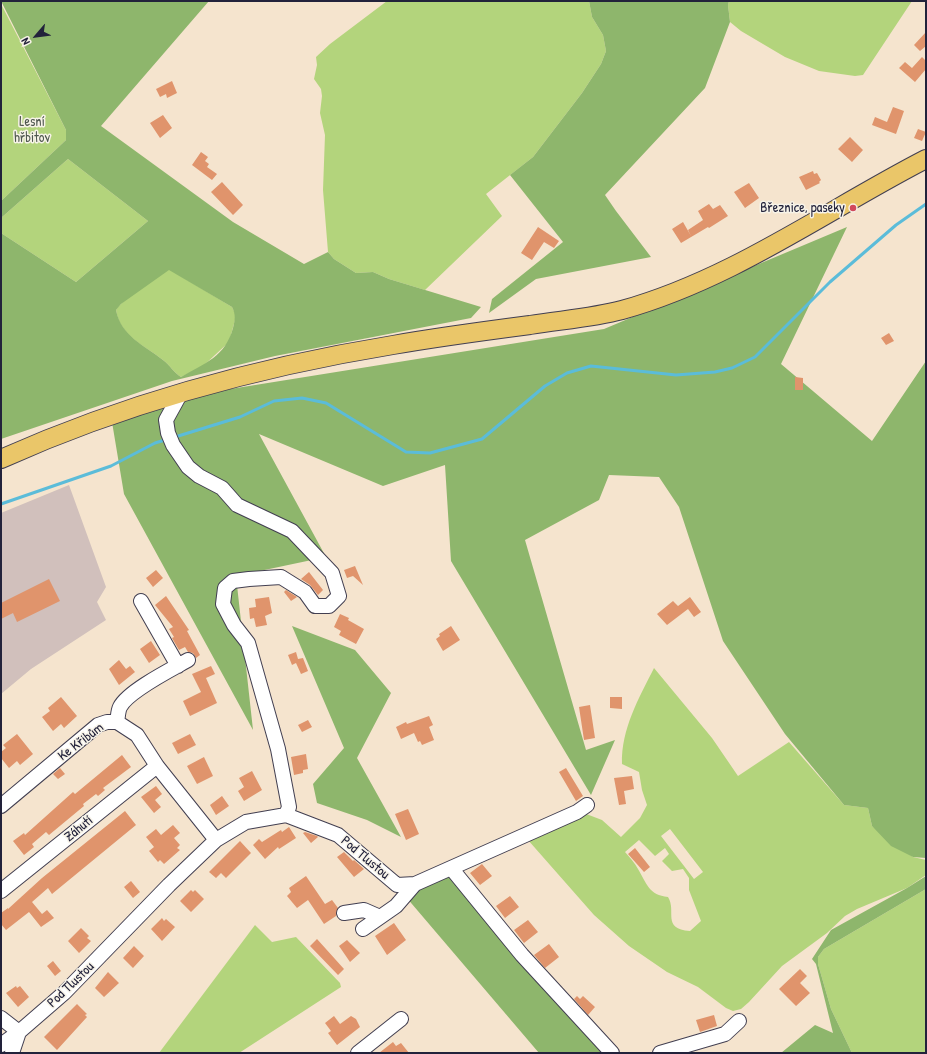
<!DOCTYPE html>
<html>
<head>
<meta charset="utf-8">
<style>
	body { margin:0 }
	#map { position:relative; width:927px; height:1054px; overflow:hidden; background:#f5e4ce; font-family:"Patrick Hand",sans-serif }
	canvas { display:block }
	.frame { position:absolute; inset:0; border:2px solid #22223b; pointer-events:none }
	.north { position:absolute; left:16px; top:16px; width:40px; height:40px; -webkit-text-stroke:3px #f7f3e8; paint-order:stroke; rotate:242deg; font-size:11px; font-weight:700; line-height:16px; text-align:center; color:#22223b }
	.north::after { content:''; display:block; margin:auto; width:14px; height:18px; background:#22223b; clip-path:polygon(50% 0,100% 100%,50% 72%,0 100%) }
</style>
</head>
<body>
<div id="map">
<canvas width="927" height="1054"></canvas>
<div class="frame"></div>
<div class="north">N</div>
</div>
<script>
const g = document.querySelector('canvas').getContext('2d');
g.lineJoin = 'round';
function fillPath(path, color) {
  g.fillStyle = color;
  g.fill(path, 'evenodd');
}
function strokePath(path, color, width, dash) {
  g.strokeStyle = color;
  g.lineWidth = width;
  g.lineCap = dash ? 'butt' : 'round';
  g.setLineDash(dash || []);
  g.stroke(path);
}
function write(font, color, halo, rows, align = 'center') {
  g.font = font + ' "Patrick Hand",sans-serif';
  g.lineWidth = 3;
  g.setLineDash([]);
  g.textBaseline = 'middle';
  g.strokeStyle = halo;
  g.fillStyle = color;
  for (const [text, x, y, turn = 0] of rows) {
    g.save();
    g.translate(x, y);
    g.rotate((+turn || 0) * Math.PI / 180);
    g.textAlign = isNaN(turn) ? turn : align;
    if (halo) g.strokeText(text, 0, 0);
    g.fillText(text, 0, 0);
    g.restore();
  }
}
const industrial = new Path2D(`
	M69,485L106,587L97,602L106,620L31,669L1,694V513Z`);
const green = new Path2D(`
	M387,1H589L592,17L603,35L606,51L601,64L582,93L533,157L486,194L502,216L425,290L389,279L373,272L356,273L334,259L328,252L323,190L325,135L320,113L322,96L321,89L314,79L317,65L316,57L330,44Z
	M729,1H912L863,75L855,76L819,71L785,57L741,31L730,22L728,5Z
	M1,4L66,130V140L1,201Z
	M68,159L148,221L76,282L1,233V218Z
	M169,269L232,307L235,313V320L229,342L202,367L181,377C174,373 170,365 163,360C144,345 120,336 116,310C124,297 156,278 169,269Z
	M654,668L712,738L738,776L789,742L844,805L868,808L872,826L913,857L926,860V875L907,888L857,909L845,916L827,933L782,966L749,1002L741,1009L733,1011L726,1008L698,987L667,972L629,946L594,915L528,840L581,812L602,820L621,837L640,818L647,805L642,790L639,772L622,764C621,729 639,698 654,668ZM670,829L703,872L694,879L661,836ZM639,840L655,856L665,848L669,854L662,861L672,871L683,869L689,878V890L701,921L690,931C661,929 677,911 668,897C649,895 647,884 638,869C635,863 630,858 625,852Z
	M926,889V1053H852L831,1009L818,964V957L824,949Z
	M255,925L272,942L296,937L340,983L341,987L239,1053H159Z`);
const forest = new Path2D(`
	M1,1H209L101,126L233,222L304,264L328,252L334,259L356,273L373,272L389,279L481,307L471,318L275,356L172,381L1,439V233L76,282L148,221L68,159L1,218V201L66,140V130ZM169,270L232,307C236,315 235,320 233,328C225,357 205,363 181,377C174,373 170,365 163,360C144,345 121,336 116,310L121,304Z
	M589,1H729L728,5L730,22L705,88L605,195L616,211L651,257L536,279L489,313L492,299L563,242L510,175L533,157L582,93L601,64L606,51L603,35L592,17Z
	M847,227L781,364L872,441L926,361V858L913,857L891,846L872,826L868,808L844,805L785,734L723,641L679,507L659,477L609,475L599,500L525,540L586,750L615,740L591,795L451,561L445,465L383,486L259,434L326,557L236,576L253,730L124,494L112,422L193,395L604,329Z
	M292,626L355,650L391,693L357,758L401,837L367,820L317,803L313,784L344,748Z
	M452,876L604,1053H539L406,897L416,886Z
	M926,876V889L824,949L818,957V964L831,1009L852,1053H781L815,1025L833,1033L816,964L812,959L831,930L907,888Z`);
const stream = new Path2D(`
	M175,437L240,417L274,401L302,398L326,403L406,452L430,453L482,439L545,386L567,373L591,366L676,375L715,372L732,368L755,357L830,282L896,225L926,204
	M1,504L111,466L155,443L165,440`);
const building = new Path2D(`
	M926,32V46L920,51L914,45Z
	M922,57L926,61V69L915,82L899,68L905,62L912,68Z
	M172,81L177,93L167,98L166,94L160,97L156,89Z
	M893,107L904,111L896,134L872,125L875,117L887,122Z
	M163,115L172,128L160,138L150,123Z
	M918,129L926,132L922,141L914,138Z
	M850,137L863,150L852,162L838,149Z
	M201,152L208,157L205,161L209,164L207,167L217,174L212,180L192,165Z
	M813,171L814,174L817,173L821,180L819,182L820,183L806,190L799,177Z
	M222,182L243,205L233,215L211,192Z
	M749,183L759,198L745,208L734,192Z
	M709,204L713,209L720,205L728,216L709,228L708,227L681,243L672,229L683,222L691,236L688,230L703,220L698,211Z
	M538,227L559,241L554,248L544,242L532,260L521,253Z
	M889,333L894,341L886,345L881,338Z
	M795,377L803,378V390H795Z
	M355,566L363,585L353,576L347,578L344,570Z
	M156,570L163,578L153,587L146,578Z
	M309,572L323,590L318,595L310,585L301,579Z
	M49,579L60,601L17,622L13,613L1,619V603Z
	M286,590L297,597L291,601L284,592Z
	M166,596L189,630L187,631L200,655L196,658L193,653L188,652L185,647L179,650L172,638L174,637L169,629L173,627L155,605Z
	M269,597L272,613L265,616L267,625L256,627L254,618L250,619L249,608L256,607L255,599Z
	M690,597L701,612L694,617L688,609L667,625L657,614L673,601L678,606Z
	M340,614L349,618L348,620L364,629L356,644L339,635L341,631L334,627Z
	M451,626L460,640L443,651L436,639L440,636L439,634Z
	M151,641L160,655L149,663L140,649Z
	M296,652L298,659L303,658L308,671L301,674L296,663L292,665L288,655Z
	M119,660L126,669L130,666L135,672L119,685L109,669Z
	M211,666L215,674L206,678L217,703L190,716L183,701L201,692L192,674Z
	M61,697L77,716L64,728L61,724L53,731L42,717L50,711L48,708Z
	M610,697H622V709L610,708Z
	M590,705L595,738L584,740L579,707Z
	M429,716L433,725L429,727L434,740L422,745L420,741L418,742L414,733L401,739L396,727L406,722L407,724Z
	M308,720L312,727L302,732L298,725Z
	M17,734L33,754L20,765L17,761L9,768L1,758V752L6,748L3,745Z
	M190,734L196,745L178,754L172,743Z
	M306,754L308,769L303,770V773L294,775L291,757Z
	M122,755L131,767L103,788L105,790L98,796L96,794L83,804L84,806L49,835L46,832L32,844L34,847L24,855L13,841L24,833L25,835L73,792L75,794Z
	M204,757L213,776L197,784L187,766Z
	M60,768L65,774L58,779L53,774Z
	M566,768L583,796L576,801L559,772Z
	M252,771L262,790L244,801L238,791L244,787L239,778Z
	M632,776L634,789L624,791L626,804L619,805L614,778Z
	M156,786L162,794L155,800L161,807L154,813L141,797Z
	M222,796L229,806L216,815L210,805Z
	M408,809L419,834L406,840L395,814Z
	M125,811L136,825L52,894L48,888L32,902L42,914L47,910L54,918L41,927L29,912L6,930L1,924V913L8,908V909L42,878Z
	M173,825L180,833L174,838L180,845L177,848L180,850L164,864L160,860L158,862L149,851L154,847L146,837L156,829L161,835Z
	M289,827L296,838L279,849L278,847L265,859L253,845L259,839L262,842L281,830L282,832Z
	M305,832L317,836L318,837L311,843L303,833Z
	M240,841L251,853L226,878L221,873L216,878L209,872Z
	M635,848L650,867L644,872L628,854Z
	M344,852L353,861L354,860L364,869L354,877L337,857Z
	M482,864L492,876L480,885L470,873Z
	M306,876L325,904L332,900L338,908L336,916L324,924L308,900L297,908L287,896L291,892L289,888Z
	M131,881L140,892L133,898L124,887Z
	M191,890L193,892L195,890L204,899L191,912L180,901Z
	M510,896L519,907L505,918L496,906Z
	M162,918L164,921L166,919L175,927L162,941L151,929Z
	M528,920L538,932L524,943L514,930Z
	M394,923L406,940L387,955L375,936Z
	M81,928L89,936L87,938L91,941L79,953L68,941Z
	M317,939L344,969L338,975L310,946Z
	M347,940L360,953L350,962L339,946Z
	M549,944L559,957L545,968L534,955Z
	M134,946L144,956L133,968L123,958Z
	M53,961L61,971L55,976L47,966Z
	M800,969L807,976L800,983L810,993L796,1006L779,989Z
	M108,972L119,983L104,997L95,988Z
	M16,986L17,988L20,986L29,997L18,1007L6,993Z
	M577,996L580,999L583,996L595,1007L588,1015L574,999Z
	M77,1004L87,1014L85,1015L87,1017L57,1050L44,1037Z
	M714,1015L717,1026L700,1032L696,1020Z
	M334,1016L340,1024L351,1016L356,1019L360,1027L337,1045L328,1033L331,1031L325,1023Z
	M393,1042L396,1046L401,1043L409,1053H379Z`);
const minor = new Path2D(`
	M182,391L166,420L168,433L173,445L188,467L199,476L222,488L237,505L292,531L332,573L339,596L329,606H315L305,592L281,577L249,579L233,581L225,588L223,604L234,625L248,643L278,749L289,807L286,815
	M141,601L178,666
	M117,722C118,717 118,711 120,707C128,691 172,669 188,660
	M1,806L98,725L107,722H117L137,735L157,766L216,840
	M451,868L577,812L587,805
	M1,891L157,766
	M344,913L364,910L380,917
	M363,929L396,906L415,884
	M1,1018L19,1032L1,1045
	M12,1053L19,1032L64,993L169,885L216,840L246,822L286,815L338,835L397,885L415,884L451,868L522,955L612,1053
	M358,1053L401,1019
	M660,1053L725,1034L739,1021`);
const major = new Path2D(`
	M1,459C126,403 258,367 393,345C438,337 484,331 530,325C560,320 592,318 622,310C733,279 825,211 926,159`);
const markers = [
	[853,208,4,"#d1495b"]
];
const parkNames = [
	["Lesní",32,122],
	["hřbitov",32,138]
];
const poiNames = [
	["Březnice, paseky",845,208]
];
const streetNames = [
	["Ke Křibům",81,742,-37],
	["Záhutí",79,829,-39],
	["Pod Tlustou",365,858,40],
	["Pod Tlustou",71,985,-44]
];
fillPath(industrial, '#d1c0bc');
fillPath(green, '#b3d47c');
fillPath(forest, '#8eb66c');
strokePath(stream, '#5bbcd9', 3);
fillPath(building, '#e0946c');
strokePath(minor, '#423f51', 16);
strokePath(major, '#423f51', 20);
strokePath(minor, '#fff', 14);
strokePath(major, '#eac669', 18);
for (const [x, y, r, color] of markers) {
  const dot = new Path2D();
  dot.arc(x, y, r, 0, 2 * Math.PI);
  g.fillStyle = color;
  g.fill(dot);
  strokePath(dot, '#f7f3e8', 1.5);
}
write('14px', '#4e574e', '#f7f3e8', parkNames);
write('14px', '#22223b', '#f7f3e8', poiNames, 'right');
write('14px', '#22223b', '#f7f3e8', streetNames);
</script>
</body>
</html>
